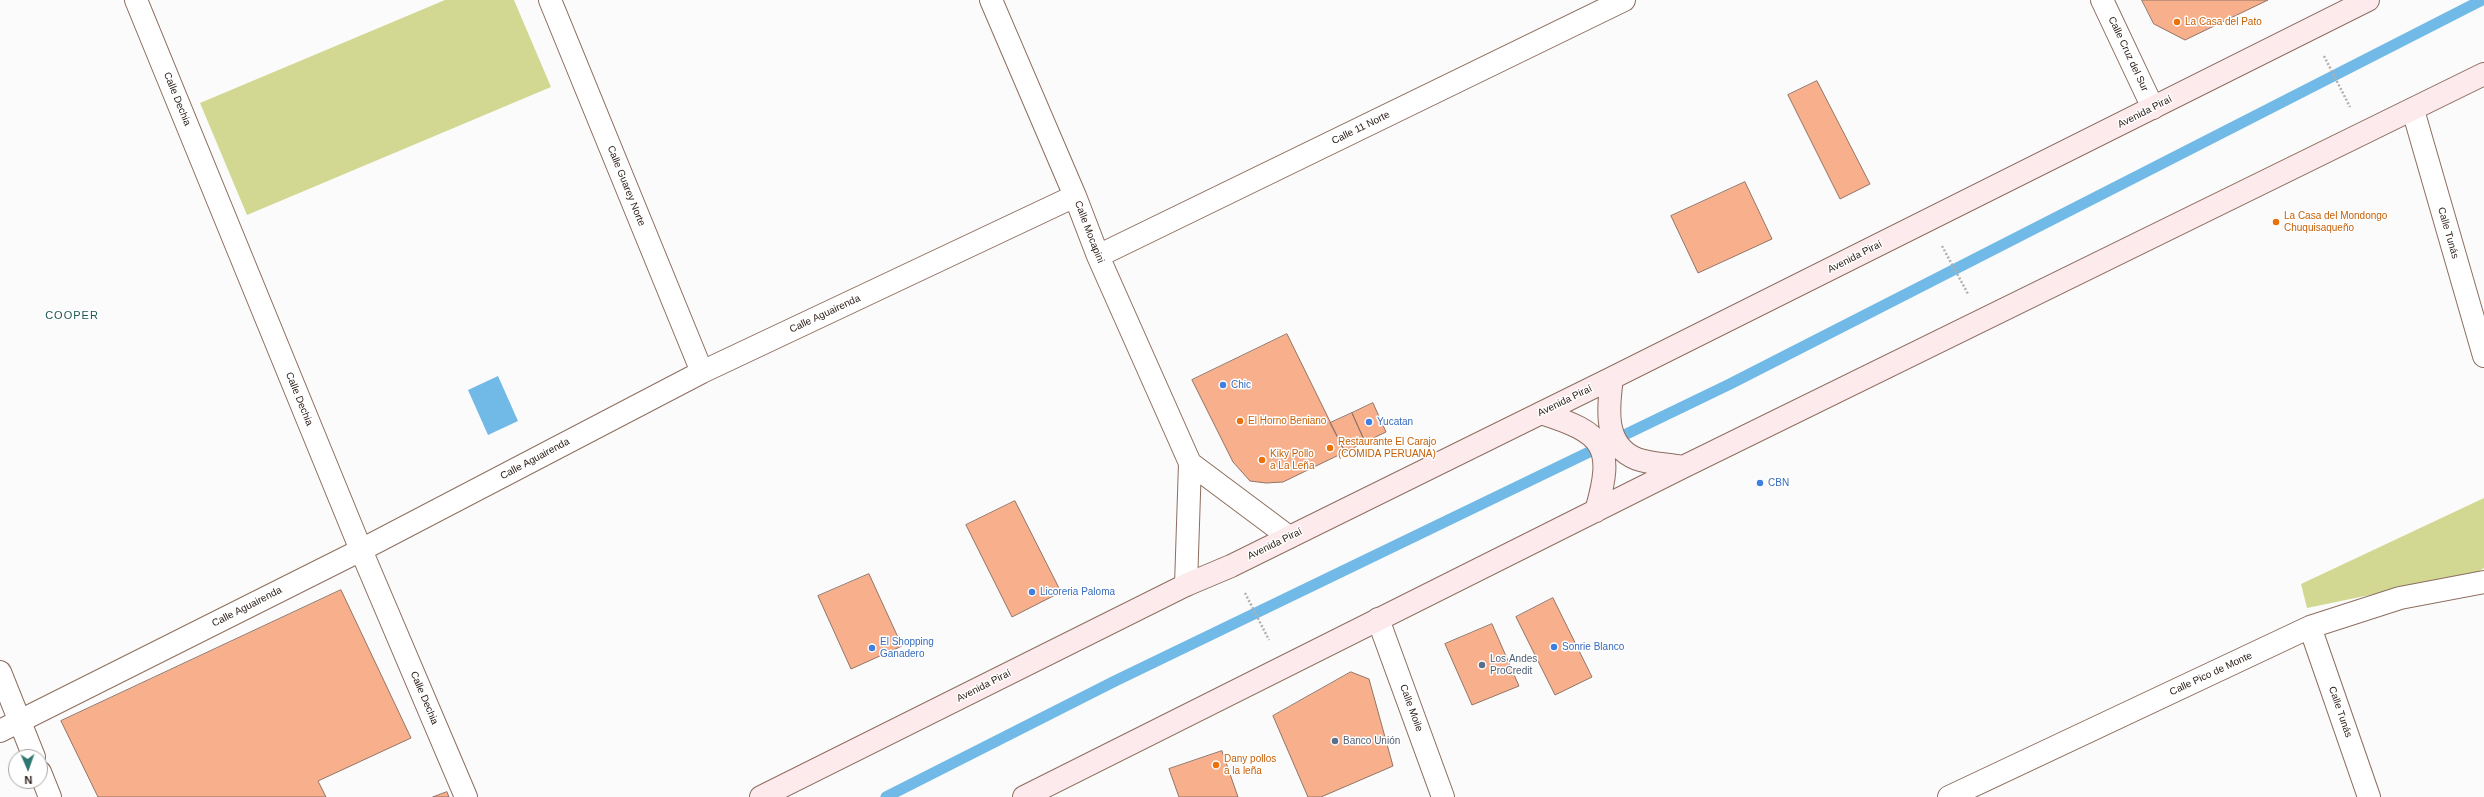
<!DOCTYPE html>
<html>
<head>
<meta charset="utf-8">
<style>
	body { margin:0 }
	#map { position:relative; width:2484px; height:797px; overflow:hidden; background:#fbfbfb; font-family:Arial,sans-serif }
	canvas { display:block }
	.north { position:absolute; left:8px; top:749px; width:40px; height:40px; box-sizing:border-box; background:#fff; border:1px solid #a9a4a1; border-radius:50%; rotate:178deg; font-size:11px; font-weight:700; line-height:16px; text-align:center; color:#281b15 }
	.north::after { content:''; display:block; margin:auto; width:14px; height:18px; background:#2f7771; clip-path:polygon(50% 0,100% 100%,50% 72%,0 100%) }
</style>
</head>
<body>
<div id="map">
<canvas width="2484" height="797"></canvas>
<div class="north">N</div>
</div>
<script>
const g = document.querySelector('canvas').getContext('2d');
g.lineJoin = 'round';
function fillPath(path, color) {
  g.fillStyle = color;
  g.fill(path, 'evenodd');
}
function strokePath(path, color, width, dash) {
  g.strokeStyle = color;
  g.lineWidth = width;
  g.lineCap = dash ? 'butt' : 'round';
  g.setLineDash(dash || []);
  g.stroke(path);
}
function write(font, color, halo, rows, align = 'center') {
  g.font = font + ' Arial,sans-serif';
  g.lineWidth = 3;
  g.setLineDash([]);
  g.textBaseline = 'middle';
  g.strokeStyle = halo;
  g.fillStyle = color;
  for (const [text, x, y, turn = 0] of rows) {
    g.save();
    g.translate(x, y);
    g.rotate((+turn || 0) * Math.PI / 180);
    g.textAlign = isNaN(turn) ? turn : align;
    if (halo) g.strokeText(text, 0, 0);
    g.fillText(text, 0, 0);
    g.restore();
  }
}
const green = new Path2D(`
	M445,0H514L551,87L247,215L200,103Z
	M2484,498V568L2476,573L2307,608L2301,584Z`);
const water = new Path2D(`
	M498,376L518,421L488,435L468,390Z`);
const stream = new Path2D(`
	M886,797L1115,681L1730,384L2482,0`);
const building = new Path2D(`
	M2142,0H2268L2185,40L2154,24Z
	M1817,81L1870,184L1840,199L1788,95Z
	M1745,182L1772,239L1698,273L1671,216Z
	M1287,334L1345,452L1283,482L1266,483L1250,481L1233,462L1192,380Z
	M1373,403L1386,432L1365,442L1352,413Z
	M1352,413L1365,442L1345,452L1330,423Z
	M1015,501L1061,592L1012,617L966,525Z
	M869,574L902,646L851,669L818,596Z
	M341,590L411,738L318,781L326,797H98L61,721Z
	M1553,598L1592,677L1555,695L1516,617Z
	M1492,624L1519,686L1472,705L1445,644Z
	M1351,672L1369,679L1393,766L1321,797H1308L1273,716Z
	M1222,751L1238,797H1179L1169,769Z
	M447,792L449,797H433Z`);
const path = new Path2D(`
	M2324,56L2350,107
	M1942,246L1968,294
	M1245,593L1269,640`);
const street = new Path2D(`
	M136,0L361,550L466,797
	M550,0L702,372
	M991,0L1075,196L1098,256L1190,463L1186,585
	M2102,0L2153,108
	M2413,110L2484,356
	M1098,256L1624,0
	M1190,463L1289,537
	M1378,619L1443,797
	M2310,627L2369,797
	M0,672L34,757
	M0,731L361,550L702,372L1075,196
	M40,772L50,797
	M1949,797L2310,627L2400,598L2484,582`);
const secondary = new Path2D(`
	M1612,378C1608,407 1603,446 1637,459C1651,464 1669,464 1683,467
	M1541,413C1604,433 1615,446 1596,511
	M761,797L1186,585L1231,566L1612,378L2368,0
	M1024,797L1683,467L2484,74`);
const markers = [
	[2177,22,4,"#e8710a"],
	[2276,222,4,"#e8710a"],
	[1223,385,4,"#3f7fe0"],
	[1240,421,4,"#e8710a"],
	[1369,422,4,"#3f7fe0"],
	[1330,448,4,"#e8710a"],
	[1262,460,4,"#e8710a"],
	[1760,483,4,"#3f7fe0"],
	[1032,592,4,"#3f7fe0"],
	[1554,647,4,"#3f7fe0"],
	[872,648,4,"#3f7fe0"],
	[1482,665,4,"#5c6f8a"],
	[1335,741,4,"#5c6f8a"],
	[1216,765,4,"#e8710a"]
];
const foodNames = [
	["La Casa del Pato",2185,22],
	["La Casa del Mondongo",2284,216],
	["Chuquisaqueño",2284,228],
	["El Horno Beniano",1248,421],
	["Restaurante El Carajo",1338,442],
	["(COMIDA PERUANA)",1338,454],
	["Kiky Pollo",1270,454],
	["a La Leña",1270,466],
	["Dany pollos",1224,759],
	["a la leña",1224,771]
];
const streetNames = [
	["Calle Cruz del Sur",2128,54,65],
	["Calle Dechia",177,99,68],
	["Avenida Piraí",2145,112,-27],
	["Calle 11 Norte",1361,128,-26],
	["Calle Guarey Norte",626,186,68],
	["Calle Mocapini",1089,232,69],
	["Calle Tunás",2448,233,74],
	["Avenida Piraí",1855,257,-27],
	["Calle Aguairenda",825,314,-25],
	["Calle Dechia",299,399,68],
	["Avenida Piraí",1565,401,-26],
	["Calle Aguairenda",535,459,-28],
	["Avenida Piraí",1275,544,-26],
	["Calle Aguairenda",247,607,-27],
	["Calle Pico de Monte",2211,674,-25],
	["Avenida Piraí",984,686,-27],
	["Calle Dechia",424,698,67],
	["Calle Moile",1411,708,70],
	["Calle Tunás",2340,712,71]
];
const shopNames = [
	["Chic",1231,385],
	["Yucatan",1377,422],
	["CBN",1768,483],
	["Licoreria Paloma",1040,592],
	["El Shopping",880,642],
	["Ganadero",880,654],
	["Sonrie Blanco",1562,647]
];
const serviceNames = [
	["Los Andes",1490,659],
	["ProCredit",1490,671],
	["Banco Unión",1343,741]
];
const neighbourhoodNames = [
	["COOPER",72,316]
];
fillPath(green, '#d2d892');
fillPath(water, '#71bae7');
strokePath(stream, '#71bae7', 11);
fillPath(building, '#f7af8c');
strokePath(building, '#937466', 1);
strokePath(street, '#8d6e60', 24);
strokePath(secondary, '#8d6e60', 24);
strokePath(path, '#b3afad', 2.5, [2, 2]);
strokePath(street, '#fff', 22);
strokePath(secondary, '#fceaed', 22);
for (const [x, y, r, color] of markers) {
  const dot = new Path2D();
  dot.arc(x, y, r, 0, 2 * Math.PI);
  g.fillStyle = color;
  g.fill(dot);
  strokePath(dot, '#fff', 1.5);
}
write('10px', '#c56008', '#fff', foodNames, 'left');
write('10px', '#281b15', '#fff', streetNames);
write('10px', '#366cbe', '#fff', shopNames, 'left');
write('10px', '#4e5e75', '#fff', serviceNames, 'left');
g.letterSpacing = '1px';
write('11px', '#1c5752', '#fff', neighbourhoodNames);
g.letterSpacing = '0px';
</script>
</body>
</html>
